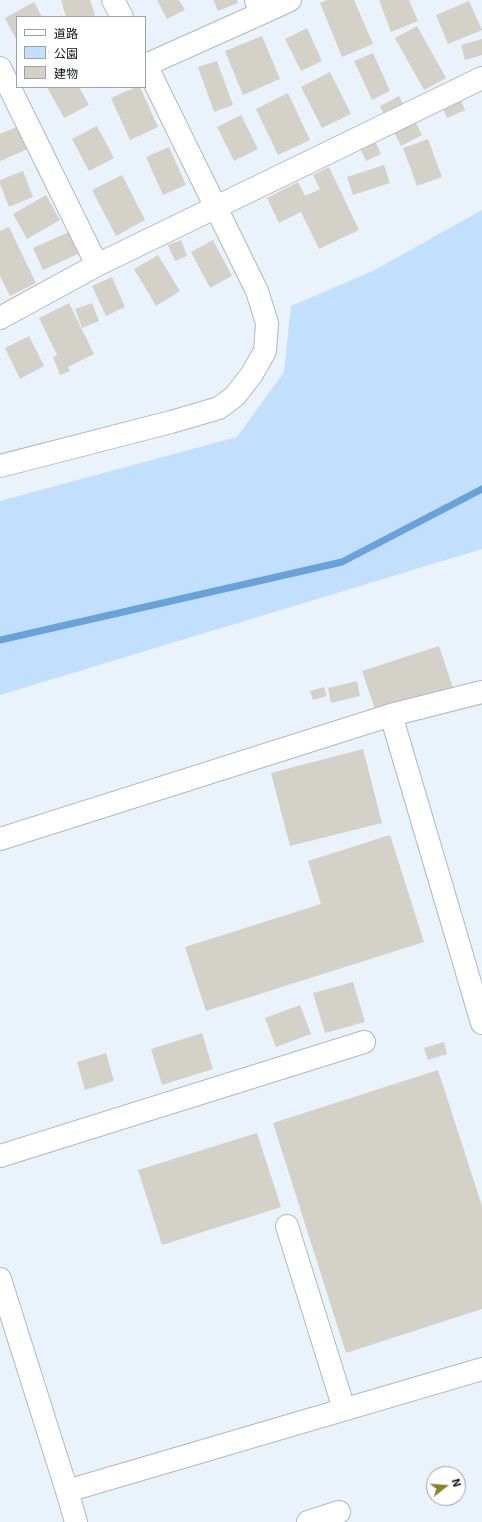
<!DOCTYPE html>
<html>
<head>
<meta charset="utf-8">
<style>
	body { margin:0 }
	#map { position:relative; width:482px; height:1522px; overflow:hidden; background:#eaf2fb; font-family:"Exo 2","Noto Sans JP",sans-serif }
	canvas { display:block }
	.legend { position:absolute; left:16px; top:16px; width:130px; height:72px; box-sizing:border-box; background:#fff; border:1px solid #9fa0a1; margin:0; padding:5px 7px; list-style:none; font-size:12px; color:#0f1215 }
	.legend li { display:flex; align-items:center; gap:8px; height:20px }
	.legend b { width:20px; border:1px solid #9fa0a1 }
	.north { position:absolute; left:426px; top:1466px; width:40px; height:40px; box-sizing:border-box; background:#fff; border:1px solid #9fa0a1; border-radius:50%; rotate:73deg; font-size:11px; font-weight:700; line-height:16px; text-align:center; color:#0f1215 }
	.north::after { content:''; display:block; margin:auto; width:14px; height:18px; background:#8e7e24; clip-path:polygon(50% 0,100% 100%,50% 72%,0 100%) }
</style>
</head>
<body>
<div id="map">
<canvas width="482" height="1522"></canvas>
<ul class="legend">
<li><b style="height:5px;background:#fff"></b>道路</li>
<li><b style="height:11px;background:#c2e0fe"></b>公園</li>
<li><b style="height:11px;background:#d4d2c8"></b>建物</li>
</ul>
<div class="north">N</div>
</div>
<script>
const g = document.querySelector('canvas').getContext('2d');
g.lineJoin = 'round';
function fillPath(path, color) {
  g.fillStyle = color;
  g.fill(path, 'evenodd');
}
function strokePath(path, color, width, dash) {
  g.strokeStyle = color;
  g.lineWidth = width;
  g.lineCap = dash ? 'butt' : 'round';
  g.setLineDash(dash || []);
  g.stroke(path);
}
const green = new Path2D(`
	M482,210V549L0,695V501L237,437L284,372L291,306L373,271Z`);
const stream = new Path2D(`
	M0,640L342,562L482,489`);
const building = new Path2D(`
	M61,0H90L95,15L88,17H66Z
	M157,0H179L185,10L167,19Z
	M213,0H237L238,3L218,11Z
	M327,0H354L373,44L342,57L320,3Z
	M379,0H409L418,21L391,32Z
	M469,1L482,30L448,44L436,15Z
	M34,2L42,17H17V41L5,18Z
	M417,26L446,78L424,90L395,38Z
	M307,28L322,61L301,71L285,39Z
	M262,36L280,79L243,95L225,51Z
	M482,39V55L465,60L461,45Z
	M373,53L390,91L372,100L354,61Z
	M217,61L233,105L214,112L198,67Z
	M330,72L351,114L322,128L301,87Z
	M47,87H79L89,105L64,118Z
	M136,87H140L158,127L130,140L111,98Z
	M288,93L310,140L278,155L256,109Z
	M459,95L465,110L447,118L440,103Z
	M399,96L404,106L385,117L380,106Z
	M241,115L258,149L234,161L217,127Z
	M414,119L422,135L401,146L393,130Z
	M19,126L28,149L0,161V134Z
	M97,126L114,158L89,171L72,139Z
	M374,139L381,154L366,161L359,146Z
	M428,139L442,177L417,186L403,148Z
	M169,147L186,185L163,195L146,157Z
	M384,165L390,183L353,195L347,177Z
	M329,167L359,230L319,249L301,212L279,223L267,198L298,182L305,196L320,189L313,175Z
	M23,171L33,197L9,207L0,184V180Z
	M122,175L145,220L116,236L92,190Z
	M46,195L60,220L27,239L13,214Z
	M9,227L36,283L10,296L0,276V231Z
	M69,232L78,254L43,270L33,248Z
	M181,240L187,256L175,261L168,245Z
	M213,240L232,276L210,288L191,252Z
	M158,255L180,291L156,306L134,269Z
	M112,277L125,307L106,316L92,286Z
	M69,303L94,354L68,367L70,371L60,375L53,357L57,355L39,318Z
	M92,303L99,321L82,328L75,309Z
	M29,336L44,366L20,379L5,348Z
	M439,646L454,691L377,715L362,671Z
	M357,681L360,696L331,703L328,688Z
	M324,687L327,696L313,700L310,691Z
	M363,749L382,823L290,846L271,773Z
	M390,835L424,942L206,1011L185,947L321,904L308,861Z
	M353,982L365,1022L325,1033L313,993Z
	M300,1005L311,1034L276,1047L265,1018Z
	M202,1033L213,1069L162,1085L151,1049Z
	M444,1042L447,1054L428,1060L424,1048Z
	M106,1053L114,1081L85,1090L77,1062Z
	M438,1070L482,1206V1309L346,1353L273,1123Z
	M257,1133L281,1207L162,1245L138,1170Z`);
const minor = new Path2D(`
	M113,0L122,17
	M256,1L262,13L290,0
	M146,65L262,13
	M0,68L97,265
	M0,318L97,265L482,78
	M0,466L171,422L219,408L235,396L252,374L265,351L267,323L257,291L145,63
	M391,715L482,1023
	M0,839L391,715L482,692
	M0,1156L364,1042
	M287,1226L344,1409
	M0,1279L67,1491L482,1369
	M67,1491L76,1522
	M308,1522L339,1512`);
fillPath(green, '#c2e0fe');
strokePath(stream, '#68a2d9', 7);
fillPath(building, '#d4d2c8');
strokePath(minor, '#b0b8c0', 24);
strokePath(minor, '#fff', 22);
</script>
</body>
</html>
